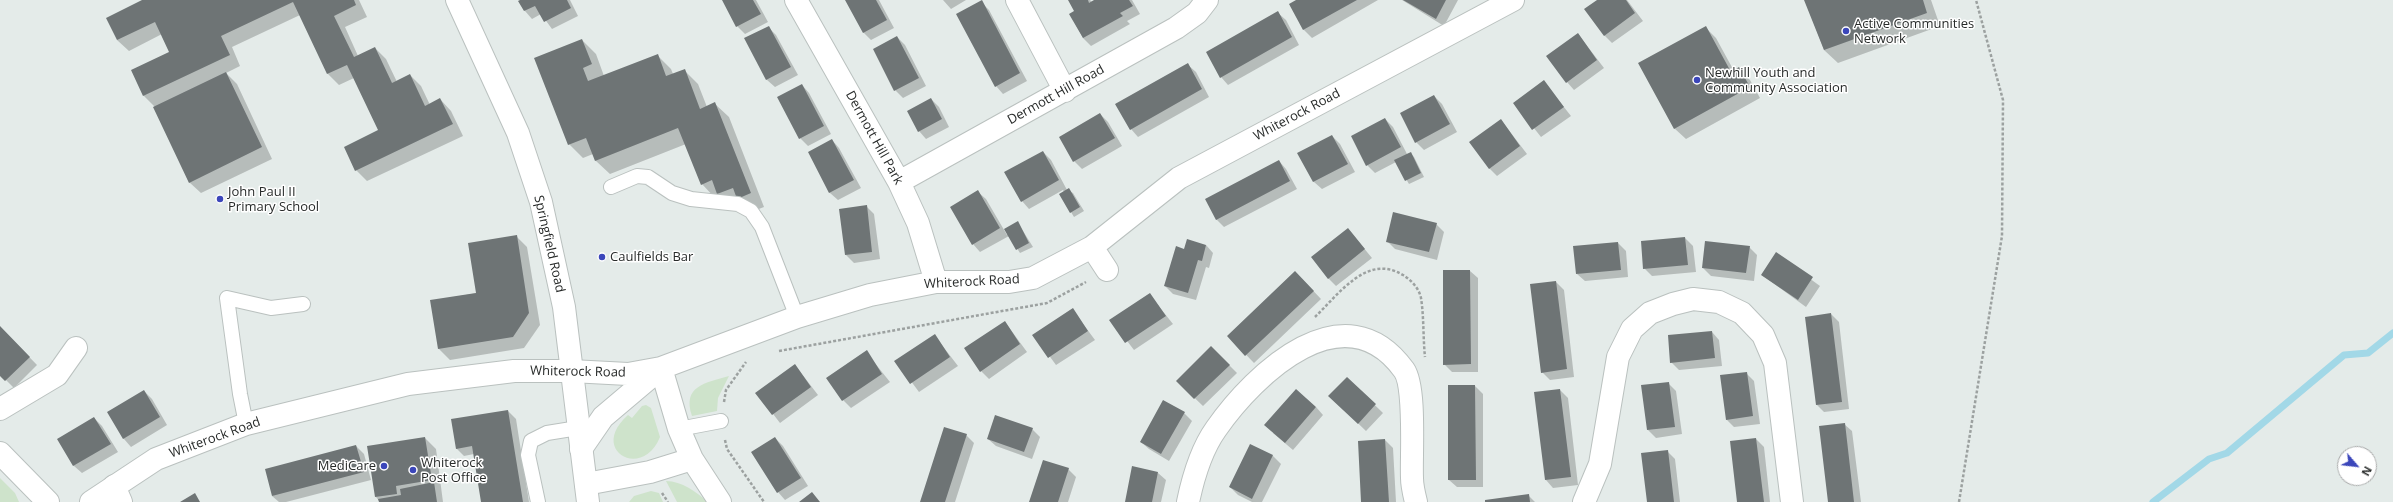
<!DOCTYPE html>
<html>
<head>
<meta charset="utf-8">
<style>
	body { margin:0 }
	#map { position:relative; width:2393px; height:502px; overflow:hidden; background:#e4ebe9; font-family:"Open Sans",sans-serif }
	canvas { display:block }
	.north { position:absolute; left:2337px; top:446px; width:40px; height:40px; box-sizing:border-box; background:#fff; border:1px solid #a9aaaa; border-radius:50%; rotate:118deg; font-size:11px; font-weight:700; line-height:16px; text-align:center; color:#282b2a }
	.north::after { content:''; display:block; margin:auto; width:14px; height:18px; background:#3b46ba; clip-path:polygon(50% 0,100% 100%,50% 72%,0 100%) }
</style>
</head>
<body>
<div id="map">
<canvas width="2393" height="502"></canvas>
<div class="north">N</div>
</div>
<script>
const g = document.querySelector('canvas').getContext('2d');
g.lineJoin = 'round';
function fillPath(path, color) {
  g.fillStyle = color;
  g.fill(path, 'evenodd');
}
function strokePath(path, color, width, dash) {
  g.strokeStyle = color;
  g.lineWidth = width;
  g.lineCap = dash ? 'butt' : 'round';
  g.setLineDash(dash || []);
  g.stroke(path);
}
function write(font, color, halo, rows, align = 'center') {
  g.font = font + ' "Open Sans",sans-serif';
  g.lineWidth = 3;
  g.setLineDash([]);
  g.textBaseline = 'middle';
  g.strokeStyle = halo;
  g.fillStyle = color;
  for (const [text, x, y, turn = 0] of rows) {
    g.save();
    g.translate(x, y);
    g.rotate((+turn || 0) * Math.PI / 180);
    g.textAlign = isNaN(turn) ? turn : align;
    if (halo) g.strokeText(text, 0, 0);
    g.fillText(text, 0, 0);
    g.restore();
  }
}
const green = new Path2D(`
	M729,376L718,398L717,411L692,416C682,386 705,383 729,376Z
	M646,405L651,408L660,437C642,481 588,450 628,415L632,418L642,406Z
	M0,478L15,493L19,502H0Z
	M666,481C682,481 696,492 708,502H677Z
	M651,491L659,493L663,502H629L634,496Z`);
const shadow = new Path2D(`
	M145,0H359L367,17L345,27L358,56L375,48L386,59L397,82L410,75L421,86L430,105L440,99L451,111L463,136L367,181L356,170L379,131L354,78L339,85L328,74L300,15L232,47L240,66L226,73L237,84L272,159L201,193L189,182L155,107L144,96L132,71L171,52L162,34L129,51L117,40Z
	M522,0H570L578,16L552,29L541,14L532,19L525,11L520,1Z
	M723,0H756L768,22L745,34L737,26Z
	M846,0H879L894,28L871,40L864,33Z
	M943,0H966L951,9Z
	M1069,0H1090L1092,2L1096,0H1132L1140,14L1127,21L1130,24L1091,46L1083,38L1070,14L1076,11Z
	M1299,0H1378L1312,38L1304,30L1290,5Z
	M1402,0H1458L1444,26Z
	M1598,0H1627L1643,21L1612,43L1604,35Z
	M1805,0H1931L1940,26L1838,63L1824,50Z
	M981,2L989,10L1027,81L1003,94L996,86Z
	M1278,13L1286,20L1299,45L1228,85L1221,77Z
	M768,27L776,35L798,75L775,87L767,80L746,39Z
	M1705,27L1716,38L1734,71L1739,69L1750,80L1760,98L1686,139L1674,128Z
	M1578,34L1604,68L1574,90L1567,82Z
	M897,37L905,45L926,86L903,98L895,90Z
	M582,40L596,54L604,76L657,55L671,69L673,74L684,70L698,84L707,107L715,104L729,117L764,207L751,212L715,198L702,184L686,144L610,174L596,161L593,154L583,158L569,144Z
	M1188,65L1196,72L1209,97L1138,137L1131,129Z
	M1544,82L1571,116L1541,137L1514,103Z
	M802,85L809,93L831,134L808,146L800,138Z
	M1434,96L1442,104L1457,132L1424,150L1416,142Z
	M931,99L939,107L949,127L926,139L919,131Z
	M1100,114L1108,122L1122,146L1082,169L1074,161Z
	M1385,119L1393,127L1407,154L1410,153L1414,157L1424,177L1409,184L1396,162L1375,173L1367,165Z
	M1501,120L1527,154L1497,176L1489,168Z
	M1332,136L1340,144L1355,172L1322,189L1314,182L1299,153Z
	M832,140L839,148L861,188L838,200L830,193L809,152Z
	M1043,152L1051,160L1067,190L1073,193L1084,211L1074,217L1060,194L1064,192L1063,190L1029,209L1022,201Z
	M1279,161L1286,169L1297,189L1224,227L1216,219Z
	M978,192L986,199L1007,235L1018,223L1033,247L1020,253L1009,236L980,252L973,244Z
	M866,206L874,214L880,259L854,263L846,255Z
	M1436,224L1444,232L1437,260L1395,249L1387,241Z
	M1348,229L1372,258L1336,286L1328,278Z
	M516,236L527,247L540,325L524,348L450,360L439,349L431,301L477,293Z
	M1685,238L1693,246L1696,272L1652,276L1644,268Z
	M1618,243L1626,251L1628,277L1585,281L1577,274Z
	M1206,245L1213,253L1209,268L1206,267L1196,300L1173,294L1165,286L1185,250Z
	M1749,247L1757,255L1754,281L1711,276L1703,268Z
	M1776,254L1820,286L1806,307L1762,275Z
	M1470,271L1478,278V372H1452L1444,364Z
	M1303,280L1321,299L1254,363L1228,336Z
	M1556,282L1564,290L1574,377L1550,380L1542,372Z
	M1149,294L1173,324L1134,350L1111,320Z
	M1072,309L1095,340L1056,365L1034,335Z
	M1831,314L1839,322L1849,409L1824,412L1816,404Z
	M1005,322L1027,352L989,379L981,371Z
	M0,327L37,365L14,388L0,374Z
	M1712,332L1719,340L1722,366L1679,370L1671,362Z
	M935,336L958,366L919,392L896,361Z
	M1211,347L1237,373L1203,406L1177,381Z
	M866,352L890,382L851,408L843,400Z
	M795,365L818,395L780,423L757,393Z
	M1746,373L1754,381L1760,424L1734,427L1727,420Z
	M1347,378L1383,413L1366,431L1338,404Z
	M1668,383L1676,391L1682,434L1656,438L1648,430Z
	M1475,386L1483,394V487H1457L1449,480Z
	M1560,390L1568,398L1578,485L1553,488L1546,480Z
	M144,391L152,399L167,425L131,447L124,439L108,412Z
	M1316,407L1323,415L1293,450L1273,433Z
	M508,411L516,419L529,502H482L474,454L464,456L456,448Z
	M1184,413L1192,421L1169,461L1149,449L1141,442Z
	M94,418L102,426L118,452L82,473L74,466L58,439Z
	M1844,424L1852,431L1861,502H1829Z
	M1032,429L1040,437L1032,459L996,446L988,439Z
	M966,435L974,443L955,502H921Z
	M425,438L436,449L443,502H380L376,497L368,447Z
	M775,438L783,446L808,486L785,500L778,492Z
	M1756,439L1764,447L1770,502H1738Z
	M1385,440L1393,448L1396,502H1362Z
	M1251,445L1273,456L1281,464L1262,502H1252L1238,495L1230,487Z
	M356,446L364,454L371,480L286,502H279L272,496Z
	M1667,451L1675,459L1680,502H1648Z
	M1068,469L1076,477L1068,502H1030Z
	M1158,473L1166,480L1161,502H1126Z
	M1528,495L1535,502H1486Z`);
const stream = new Path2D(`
	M2153,502L2209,459L2227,453L2344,355L2368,353L2393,333`);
const building = new Path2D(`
	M142,0H354L356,5L334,16L354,57L375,47L392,83L410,74L425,106L440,98L453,124L355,171L344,147L378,130L347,65L327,74L293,2L221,36L230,55L143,96L131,70L169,52L155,22L117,40L106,18Z
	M520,0H567L571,8L544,22L535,6L524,11L518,1Z
	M722,0H753L761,14L736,27Z
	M845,0H876L887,20L863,33Z
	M982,0L1020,73L995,87L956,14Z
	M1068,0H1088L1089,3L1094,0H1129L1133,6L1120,13L1123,16L1083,38L1069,14L1074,11Z
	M1296,0H1357L1303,30L1289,4Z
	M1403,0H1446L1436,19Z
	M1597,0H1626L1635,13L1604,36L1584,9Z
	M1804,0H1923L1927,13L1824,50Z
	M1278,11L1292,37L1220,78L1206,52Z
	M769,26L791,67L766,80L744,38Z
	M1706,26L1731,72L1739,67L1750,87L1674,129L1638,63Z
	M1578,33L1597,60L1566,83L1546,56Z
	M897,36L919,78L894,91L873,49Z
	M582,39L592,64L583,68L588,81L658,54L666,76L685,69L700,109L715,102L751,193L737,199L733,188L717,194L712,180L701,185L678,128L595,161L586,138L568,145L534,58Z
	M1188,63L1202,89L1130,130L1115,104Z
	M226,72L262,147L189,183L153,107Z
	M1544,80L1564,107L1532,130L1513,103Z
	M802,84L824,126L799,139L777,97Z
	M1434,95L1450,124L1415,143L1400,113Z
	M931,98L942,119L918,132L907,111Z
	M1100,113L1115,138L1073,162L1059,137Z
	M1385,118L1401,147L1366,166L1351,136Z
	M1501,119L1520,146L1489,169L1469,142Z
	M1332,135L1348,164L1313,182L1297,153Z
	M832,139L854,180L829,193L808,152Z
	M1043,151L1059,180L1021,202L1004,172Z
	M1411,152L1421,173L1405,181L1394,160Z
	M1279,160L1290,181L1216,220L1205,199Z
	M1069,188L1080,207L1070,213L1059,194Z
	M978,190L1000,228L972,245L950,207Z
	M867,205L872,252L845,255L839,209Z
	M1393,212L1437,223L1429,252L1386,242Z
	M1018,221L1029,243L1016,250L1004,229Z
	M1348,228L1365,249L1328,279L1311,257Z
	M517,235L529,313L513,337L438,349L430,300L476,293L468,243Z
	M1685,237L1688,265L1643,269L1641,241Z
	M1187,239L1206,245L1202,261L1198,260L1188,293L1164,286L1176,246L1184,249Z
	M1705,241L1750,246L1746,273L1702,268Z
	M1618,242L1621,270L1576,274L1573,246Z
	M1776,252L1813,277L1798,300L1761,275Z
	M1443,270H1470L1471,364L1443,365Z
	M1295,271L1314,291L1245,356L1227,336Z
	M1556,281L1567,369L1541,373L1530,284Z
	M1150,293L1166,316L1125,343L1109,320Z
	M1073,308L1088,331L1048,358L1032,335Z
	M1831,313L1842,402L1816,405L1805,317Z
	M1005,321L1020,344L980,372L964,348Z
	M0,326L30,357L5,381L0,376Z
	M1712,331L1715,358L1670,363L1668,335Z
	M935,334L950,357L910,384L894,361Z
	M1211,346L1230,365L1194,399L1176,381Z
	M867,350L882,374L842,401L826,378Z
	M795,364L811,387L772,415L755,393Z
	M1747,372L1753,416L1726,420L1720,375Z
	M1347,377L1376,404L1358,424L1328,396Z
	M1669,382L1675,427L1647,430L1641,385Z
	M1448,385H1475L1476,480H1448Z
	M1296,389L1316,407L1285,443L1264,425Z
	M1560,389L1571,477L1545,480L1534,392Z
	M144,390L160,417L123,439L107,412Z
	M1163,400L1185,412L1161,454L1140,442Z
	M508,410L523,502H481L472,446L456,449L451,419Z
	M995,415L1033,428L1024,452L987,439Z
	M94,417L111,444L73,466L57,439Z
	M1845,423L1854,502H1828L1819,426Z
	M944,427L967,434L945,502H920Z
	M425,437L432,480L396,486L397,494L375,497L367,446Z
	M775,437L801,478L777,493L751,452Z
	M1756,438L1764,502H1737L1730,441Z
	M1385,439L1389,502H1361L1358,441Z
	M1250,444L1273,455L1252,499L1229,487Z
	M356,445L364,472L272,496L265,469Z
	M1668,450L1674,502H1647L1641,453Z
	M1043,460L1069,468L1058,502H1029Z
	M1132,466L1158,472L1152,502H1125Z
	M434,482L437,502H379L378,499L401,495L400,489Z
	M812,492L820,502H799Z
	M195,493L200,502H180Z
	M1529,494L1530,502H1485V500Z`);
const path = new Path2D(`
	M1315,317C1339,294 1367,253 1403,275C1411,280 1419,288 1421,298C1424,317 1423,338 1425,357
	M779,351L1047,303L1086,282
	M724,402L726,390L746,362
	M725,440L727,449L764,502
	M662,493L668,502
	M1959,502L2002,236L2003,100L1976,0`);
const lane = new Path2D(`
	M611,187L637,176L648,177L672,193L691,199L738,204L751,211L762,227L797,317
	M246,424L240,394L227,298L271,308L303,304
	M679,429L721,421
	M538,502L528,455L531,441L547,433L578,428`);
const street = new Path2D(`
	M796,0L899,182L918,223L936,282
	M1017,0L1065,91
	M899,182L1176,28L1197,13L1207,0
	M1092,247L1107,270
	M571,371L628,374L661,368L797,317L870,295L936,282H1009L1033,278L1092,247L1179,178L1513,0
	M0,409L57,375L76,348
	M581,449L603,417L661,368L679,429L692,459L720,502
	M0,453L48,502
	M586,484L650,472L692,459
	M114,486L121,502
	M1188,502C1193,478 1201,450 1216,429C1255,373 1345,288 1404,370C1416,387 1411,455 1412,478C1412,486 1414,494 1416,502
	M1584,502L1600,464L1618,357L1632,329L1650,313L1673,304L1693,299L1719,302L1742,313L1763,335L1775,363L1792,502`);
const secondary = new Path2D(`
	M91,502L156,459L246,424L408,384L514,371H571`);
const highway = new Path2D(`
	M457,0L518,133L541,202L564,307L588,502`);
const markers = [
	[1846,31,4,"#3b46ba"],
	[1697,80,4,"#3b46ba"],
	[220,199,4,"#3b46ba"],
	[602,257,4,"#3b46ba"],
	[384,466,4,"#3b46ba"],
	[413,470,4,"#3b46ba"]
];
const poiNames = [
	["Active Communities",1854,24],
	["Network",1854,39],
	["Newhill Youth and",1705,73],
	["Community Association",1705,88],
	["John Paul II",228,192],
	["Primary School",228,207],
	["Caulfields Bar",610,257],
	["Whiterock",421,463],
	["Post Office",421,478],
	["MediCare",376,466,"right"]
];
const streetNames = [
	["Dermott Hill Road",1056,95,-29],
	["Whiterock Road",1297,115,-28],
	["Dermott Hill Park",874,138,61],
	["Springfield Road",549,244,77],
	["Whiterock Road",972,282,-3],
	["Whiterock Road",578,372,1],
	["Whiterock Road",215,438,-20]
];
fillPath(green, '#cee3cb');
fillPath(shadow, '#0003');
strokePath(stream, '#a2d8e7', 7);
fillPath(building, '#6e7475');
strokePath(lane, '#bac1bf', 16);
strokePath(street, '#bac1bf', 24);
strokePath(secondary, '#bac1bf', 24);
strokePath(highway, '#bac1bf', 24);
strokePath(path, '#9ca1a0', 2.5, [3, 2]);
strokePath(lane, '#fff', 14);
strokePath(street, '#fff', 22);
strokePath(secondary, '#fff', 22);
strokePath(highway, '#fff', 22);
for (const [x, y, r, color] of markers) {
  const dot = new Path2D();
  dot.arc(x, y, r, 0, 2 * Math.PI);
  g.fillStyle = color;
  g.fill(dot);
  strokePath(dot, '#fff', 1.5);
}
write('13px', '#282b2a', '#fff', poiNames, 'left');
write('13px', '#282b2a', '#fff', streetNames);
</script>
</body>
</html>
